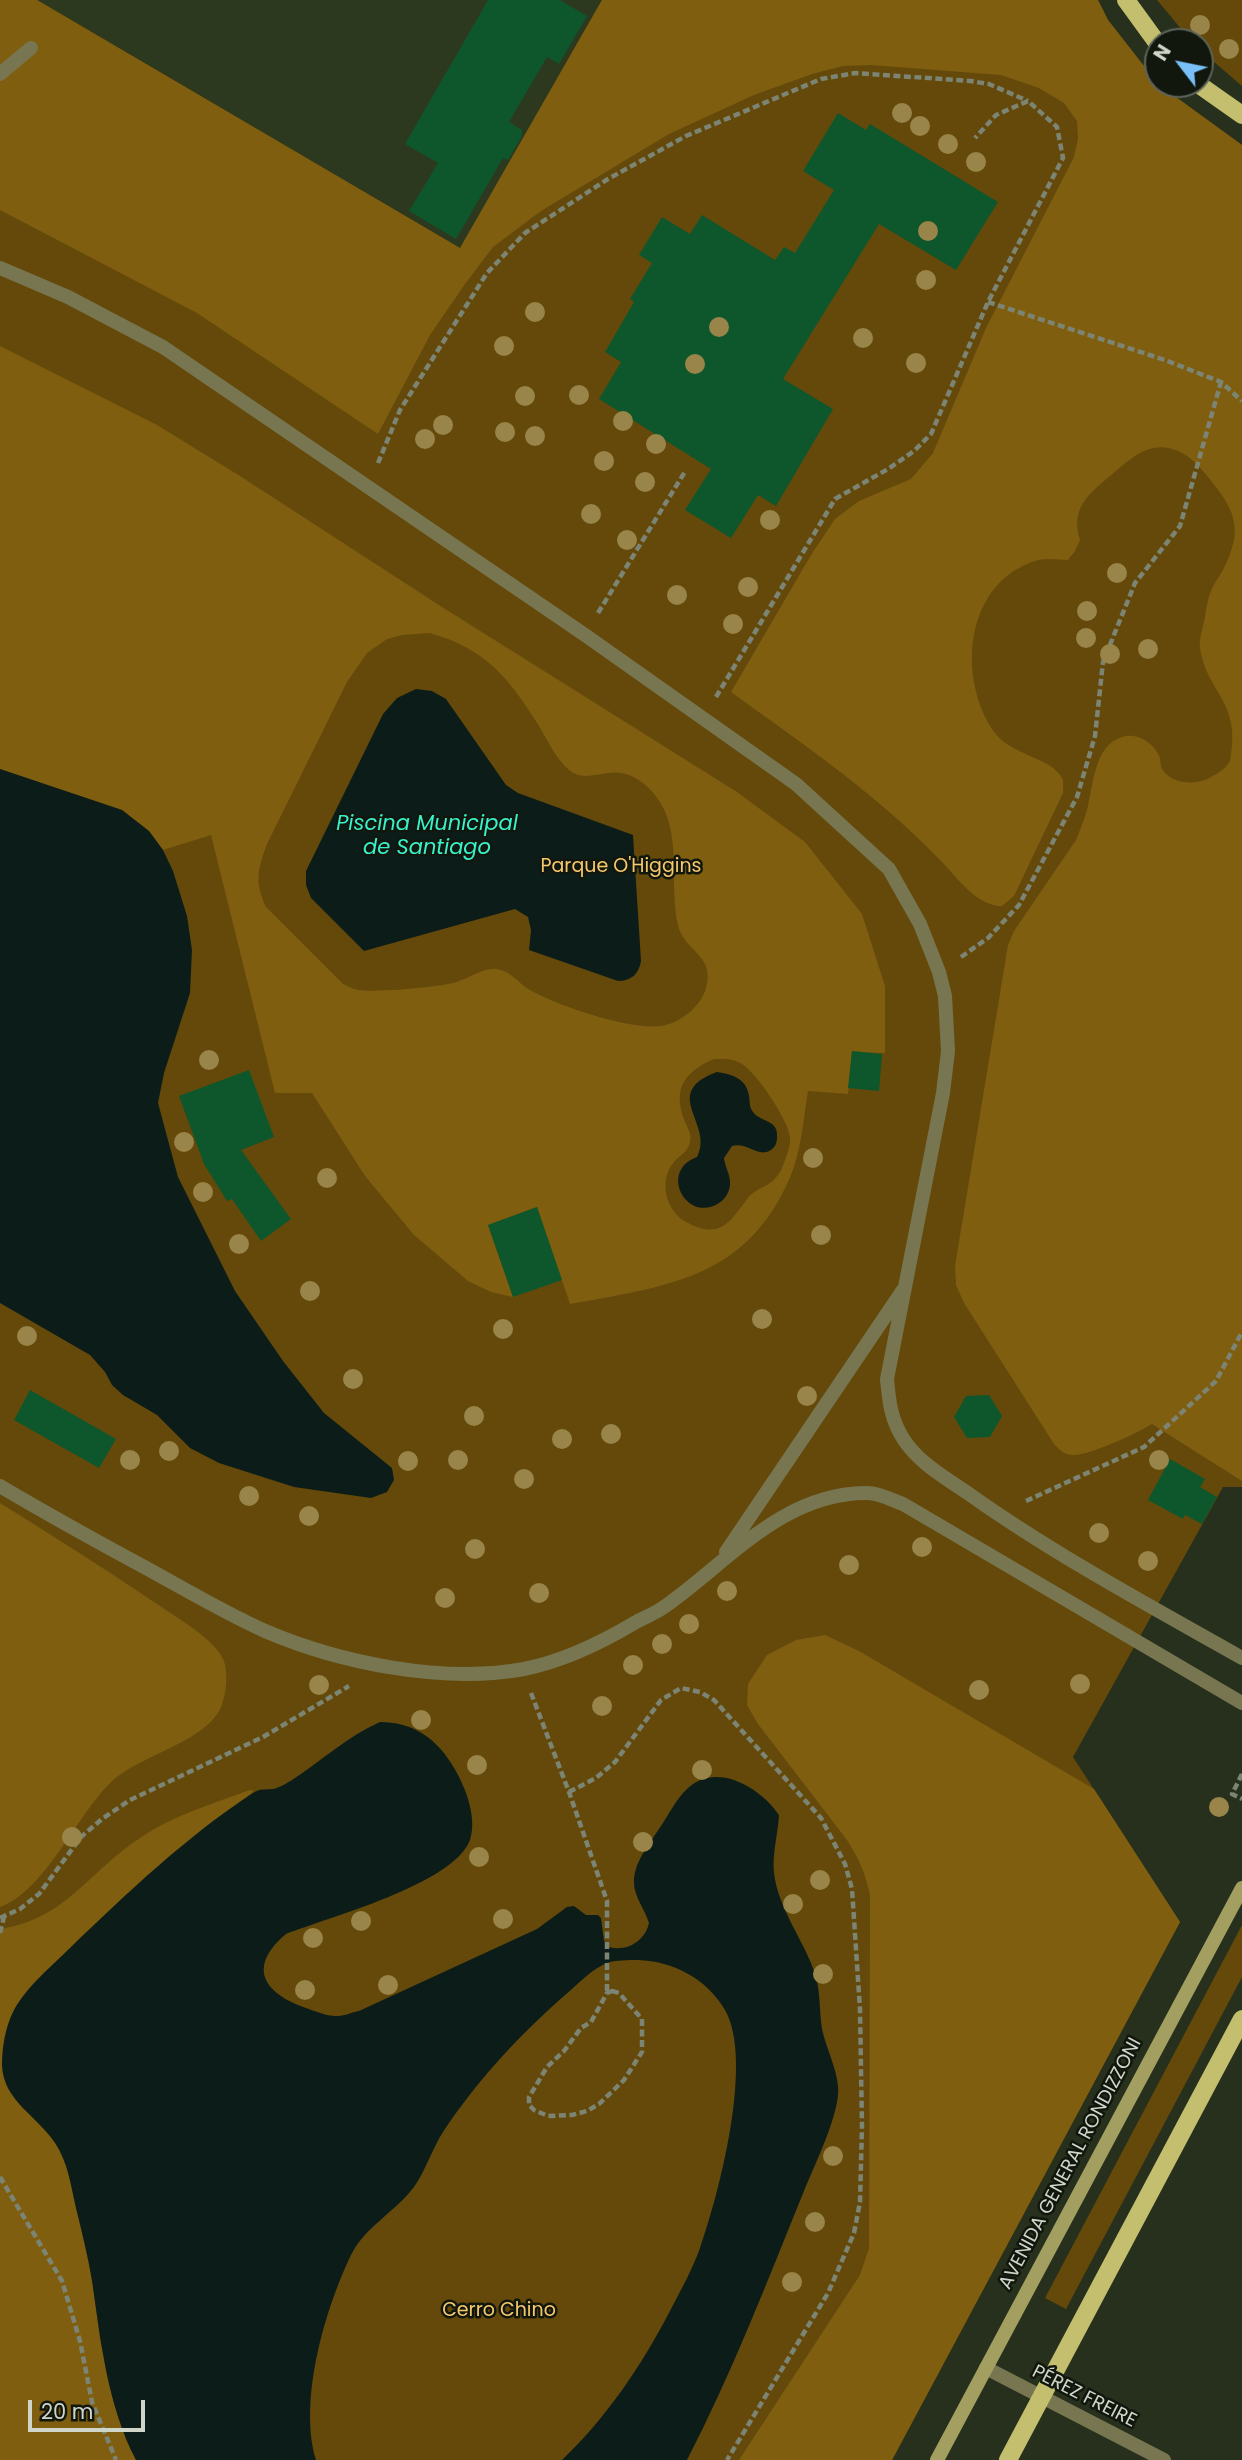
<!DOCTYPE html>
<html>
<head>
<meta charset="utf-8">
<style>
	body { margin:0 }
	#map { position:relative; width:1242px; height:2460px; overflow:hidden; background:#27301c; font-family:Poppins,sans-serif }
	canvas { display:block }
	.north { position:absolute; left:1144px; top:28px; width:70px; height:70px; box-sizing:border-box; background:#12170e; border:2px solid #5e6359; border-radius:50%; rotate:302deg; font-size:19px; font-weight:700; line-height:28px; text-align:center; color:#cfd6c9 }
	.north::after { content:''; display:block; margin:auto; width:24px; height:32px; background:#79bff8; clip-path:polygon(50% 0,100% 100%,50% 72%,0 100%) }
	.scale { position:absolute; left:28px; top:2400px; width:117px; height:32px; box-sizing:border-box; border:4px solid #cfd6c9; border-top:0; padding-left:9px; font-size:21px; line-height:24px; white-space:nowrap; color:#cfd6c9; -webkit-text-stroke:5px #12170e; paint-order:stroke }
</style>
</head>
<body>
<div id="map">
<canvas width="1242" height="2460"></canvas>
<div class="north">N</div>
<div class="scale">20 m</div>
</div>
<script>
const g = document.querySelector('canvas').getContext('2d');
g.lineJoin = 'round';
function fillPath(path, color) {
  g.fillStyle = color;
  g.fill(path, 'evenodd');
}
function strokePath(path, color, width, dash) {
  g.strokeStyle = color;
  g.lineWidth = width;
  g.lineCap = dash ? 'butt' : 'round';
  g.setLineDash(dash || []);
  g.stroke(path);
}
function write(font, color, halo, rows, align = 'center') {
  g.font = font + ' Poppins,sans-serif';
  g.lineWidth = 5;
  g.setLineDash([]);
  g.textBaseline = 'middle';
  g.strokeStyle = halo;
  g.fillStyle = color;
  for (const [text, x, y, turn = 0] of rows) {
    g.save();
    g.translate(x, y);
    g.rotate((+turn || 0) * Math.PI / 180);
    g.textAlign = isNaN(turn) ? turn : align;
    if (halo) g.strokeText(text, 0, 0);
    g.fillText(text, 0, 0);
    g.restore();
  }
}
const built = new Path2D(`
	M37,0H602L460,248Z`);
const green = new Path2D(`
	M0,0H37L460,248L602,0H1098L1108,20L1158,84L1242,145V1487H1223L1073,1757L1180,1922L892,2460H0Z
	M1157,0H1242V86L1200,50V42H1192Z
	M1242,1925V1977L1066,2309L1045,2298Z`);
const forest = new Path2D(`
	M0,0H37L460,248L602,0H1098L1108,20L1158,84L1242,145V1481L1152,1424C1138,1433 1088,1456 1073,1455C1064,1455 1060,1450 1054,1444L964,1303L956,1285L955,1266L1008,945L1014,931L1076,840C1080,830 1084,820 1087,810C1093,787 1094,745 1122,737C1138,732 1155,744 1160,758C1160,759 1161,768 1162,769C1170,783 1192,785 1205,780C1215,775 1224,771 1230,761C1242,701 1207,694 1200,648C1199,640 1202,630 1204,622C1206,612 1207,600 1211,591C1214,583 1220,576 1224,568C1242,531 1237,513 1212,482C1202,469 1189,453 1172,449C1150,442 1132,457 1116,471C1093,491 1069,505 1080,540L1075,551L1068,560C1057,560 1045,558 1035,561C966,583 957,674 992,729C1009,756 1050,756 1062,778C1064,782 1063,788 1063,793L1014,896L1002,906C976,906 957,877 940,860C878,795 804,745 731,692L811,555L835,519L859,501L911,479L933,453L986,328L1074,157L1078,138L1077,121L1064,103L1039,88L1001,75L871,65L843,66L812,74L754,95L669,134L541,211L493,247L465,284L430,335L378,434L197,313L0,210Z
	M0,346L157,425L240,476L442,607L737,792L805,842L862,914L885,986V1053L852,1052L848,1094L808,1091C803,1122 801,1156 787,1184C743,1280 662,1287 570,1304L537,1207L488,1225L513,1297L491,1292L468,1281L414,1235L365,1176L312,1093H275L211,835L163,850L149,831L122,810L0,769ZM430,633C486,649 509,678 539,726C548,741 556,759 569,770C585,783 603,770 620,773C634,774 647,785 655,795C685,832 667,886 679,929C687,952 715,956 706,988C701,1007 679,1024 660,1026C629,1030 555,1005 528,989C518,982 510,971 497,969C483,967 467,980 453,983C437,987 373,993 358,990C353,989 348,986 343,984L266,907C254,881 258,869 267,844L347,682L367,653L387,639L402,635ZM714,1059C723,1059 732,1058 740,1063C755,1070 789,1121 790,1137C791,1146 785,1160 782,1168C772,1189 758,1185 747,1199C729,1223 720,1240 686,1222C666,1211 658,1181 674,1162C680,1155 688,1152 690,1142C692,1134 688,1129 685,1122C672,1089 684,1072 714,1059Z
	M0,1503C53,1536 105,1569 157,1604C176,1617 211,1637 222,1657C230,1670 226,1701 218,1713C198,1744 137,1757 111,1782C77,1815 44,1892 0,1907Z
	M825,1635L859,1651L1094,1789L1180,1922L892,2460H739L860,2275L869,2248L870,1896C866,1874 859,1859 847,1840L758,1724L747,1705L748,1684L767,1655L796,1640Z
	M250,1790L254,1791C174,1853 96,1918 27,1992L29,2113L56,2143L67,2168L92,2277L100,2340L126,2440L136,2460H0V1929C65,1919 87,1874 137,1840C171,1816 212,1804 250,1790Z`);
const water = new Path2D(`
	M416,689L432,691L446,699L506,785L518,793L633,835L641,961C639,974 631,981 618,981L529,950L531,930L528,917L515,909L364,951L311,898L306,885V871L383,714L397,698Z
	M0,769L122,810L149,831L163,850L173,871L187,916L192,950L190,993L164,1073L158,1103L178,1177L235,1291L283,1361L324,1413L392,1468L394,1480L387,1492L371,1498L294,1487L219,1463L190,1448L157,1415L123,1395L112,1385L105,1372L90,1355L0,1303Z
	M717,1072C732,1074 747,1079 749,1096C750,1102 749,1107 753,1112C761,1123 779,1119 777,1138C777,1144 774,1149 769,1151C757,1157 747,1142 732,1146L724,1158C725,1168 731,1175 730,1185C729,1193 725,1199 719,1203C687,1224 658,1171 697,1157C715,1124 659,1093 717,1072Z
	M380,1722C411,1722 435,1737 451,1763C464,1783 478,1816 470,1840C454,1884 329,1917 286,1934C247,1967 263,1993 306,2008C315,2011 328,2017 338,2016C345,2016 352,2012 359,2011L537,1929L567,1907L574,1906L586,1915H598L601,1918L604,1941L609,1947C627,1952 645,1941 649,1923C645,1910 634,1896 634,1883C633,1864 649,1844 659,1829C668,1816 676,1799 687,1789C716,1761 760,1787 779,1815C778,1834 772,1854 774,1873C778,1908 803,1939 814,1971C821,1990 819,2010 822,2029C826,2048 836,2066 838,2086C841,2112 814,2166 804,2191C767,2282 732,2373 687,2460H562C607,2417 642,2365 671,2309C681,2290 693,2268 700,2248C719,2194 754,2061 725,2010C707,1979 673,1961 638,1960C629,1960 615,1960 607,1963C594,1968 582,1980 572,1989C524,2030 478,2079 443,2132C432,2149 426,2170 414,2187C395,2212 365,2227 351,2255C325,2309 298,2401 316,2460H136C107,2404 101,2342 92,2281C88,2256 82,2232 76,2208C71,2186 68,2162 55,2143C38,2116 4,2102 2,2066C2,2048 5,2027 14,2010C27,1986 52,1966 71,1947C127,1893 187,1836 253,1793C260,1788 265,1790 273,1789C279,1788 287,1783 292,1780C321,1761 348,1736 380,1722Z`);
const building = new Path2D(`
	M488,0H560L587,16L559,64L547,57L509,122L522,130V136L508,160L503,158L456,239L409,211L438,163L405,144Z
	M838,113L866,130L870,124L998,202L956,270L879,224L783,379L833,409L776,506L758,495L731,538L685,510L711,469L599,399L621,362L605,352L634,302L630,299L652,263L639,255L662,217L690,234L702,215L775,260L784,247L795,253L834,190L803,171Z
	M852,1051L882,1054L879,1091L848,1088Z
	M249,1070L274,1137L241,1150L291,1219L261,1241L232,1199L227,1201L204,1164L179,1096Z
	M537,1207L562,1280L513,1297L488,1225Z
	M30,1390L116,1439L99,1468L14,1420Z
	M989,1395L1002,1416L990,1437L967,1438L954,1417L966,1396Z
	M1170,1459L1205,1479L1200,1487L1217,1497L1202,1524L1185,1515L1183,1519L1148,1500Z`);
const path = new Path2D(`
	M988,302L1165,360L1221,382L1242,401
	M378,463L400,410L487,273L525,233L608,179L686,136L821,79L855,73L970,81L989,84L1028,101
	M598,613L686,470
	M716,697L835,499L888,469L914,451L931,434L988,302L1063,158L1057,127L1028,101L996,115L975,138
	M961,957L988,938L1019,905L1077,797L1095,736L1103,662L1135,583L1180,526L1221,382
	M1026,1501L1144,1447L1216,1381L1242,1332
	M531,1693L569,1792L607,1901V1992
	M1242,1774L1232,1794L1242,1799
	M569,1792L596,1778L615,1762L661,1700L681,1688L700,1692L714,1700L821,1818L845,1864L852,1889L860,2009L862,2126L860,2202L854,2233L828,2293L727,2460
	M0,1918L20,1909L39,1894L81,1837L102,1819L130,1800L263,1737L349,1686
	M0,1933L4,1917
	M612,1991L619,1993L642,2019V2052L624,2080L599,2104L587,2111L572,2115L548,2116L534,2110L529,2105V2097L547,2067L564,2051L581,2028L591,2022L607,1993Z
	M0,2177L62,2281L80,2341L92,2402L116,2460`);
const service = new Path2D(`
	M0,74L31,48
	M0,268L68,297L163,347L585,635L796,784L889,869L920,924L939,972L945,996L948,1051L943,1093L887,1379C889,1402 891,1420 904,1440C919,1463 946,1478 969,1494C1055,1555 1150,1606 1242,1658
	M0,1486C49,1515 98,1542 148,1569C186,1590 225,1613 265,1631C340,1663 443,1684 524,1669C564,1661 601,1643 636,1622C645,1617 656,1613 664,1607C727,1563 783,1492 868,1493C879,1493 892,1500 903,1504L1242,1703
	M726,1552L903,1290`);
const minor = new Path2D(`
	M986,2368L1164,2460`);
const secondary = new Path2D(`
	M937,2460L1242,1888`);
const primary = new Path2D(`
	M1126,0L1158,44
	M1198,84L1242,115
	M1008,2460L1242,2019`);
const trees = [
	[1200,25],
	[1229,49],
	[902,113],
	[920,126],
	[948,144],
	[976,162],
	[928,231],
	[926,280],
	[535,312],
	[719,327],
	[863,338],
	[504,346],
	[916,363],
	[695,364],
	[579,395],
	[525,396],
	[623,421],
	[443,425],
	[505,432],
	[535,436],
	[425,439],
	[656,444],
	[604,461],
	[645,482],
	[591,514],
	[770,520],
	[627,540],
	[1117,573],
	[748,587],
	[677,595],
	[1087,611],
	[733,624],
	[1086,638],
	[1148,649],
	[1110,654],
	[209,1060],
	[184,1142],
	[813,1158],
	[327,1178],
	[203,1192],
	[821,1235],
	[239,1244],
	[310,1291],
	[762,1319],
	[503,1329],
	[27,1336],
	[353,1379],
	[807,1396],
	[474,1416],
	[611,1434],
	[562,1439],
	[169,1451],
	[130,1460],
	[458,1460],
	[1159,1460],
	[408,1461],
	[524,1479],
	[249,1496],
	[309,1516],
	[1099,1533],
	[922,1547],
	[475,1549],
	[1148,1561],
	[849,1565],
	[727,1591],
	[539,1593],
	[445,1598],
	[689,1624],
	[662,1644],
	[633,1665],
	[1080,1684],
	[319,1685],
	[979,1690],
	[602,1706],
	[421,1720],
	[477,1765],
	[702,1770],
	[1219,1807],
	[72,1837],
	[643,1842],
	[479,1857],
	[820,1880],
	[793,1904],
	[503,1919],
	[361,1921],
	[313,1938],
	[823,1974],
	[388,1985],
	[305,1990],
	[833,2156],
	[815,2222],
	[792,2282]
];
const parkNames = [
	["Parque O'Higgins",621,867],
	["Cerro Chino",499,2311]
];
const streetNames = [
	["AVENIDA GENERAL RONDIZZONI",1071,2164,-62],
	["PÉREZ FREIRE",1084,2397,27]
];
const waterNames = [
	["Piscina Municipal",427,825],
	["de Santiago",427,849]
];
fillPath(built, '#2d391e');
fillPath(green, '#64490a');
fillPath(forest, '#7f5e10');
fillPath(water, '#0c1d19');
fillPath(building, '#0e562c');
strokePath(path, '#7c8473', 4.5, [7, 3.5]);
strokePath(service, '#787650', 14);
strokePath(minor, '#787650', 14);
strokePath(secondary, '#a29f61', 14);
strokePath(primary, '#c3bf6e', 18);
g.fillStyle = '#998449';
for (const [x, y] of trees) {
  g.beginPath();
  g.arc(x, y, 10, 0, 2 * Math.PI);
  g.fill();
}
write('19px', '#f7c96d', '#12170e', parkNames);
write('19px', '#cfd6c9', '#12170e', streetNames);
write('italic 21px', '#38f2cc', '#12170e', waterNames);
</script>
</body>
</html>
